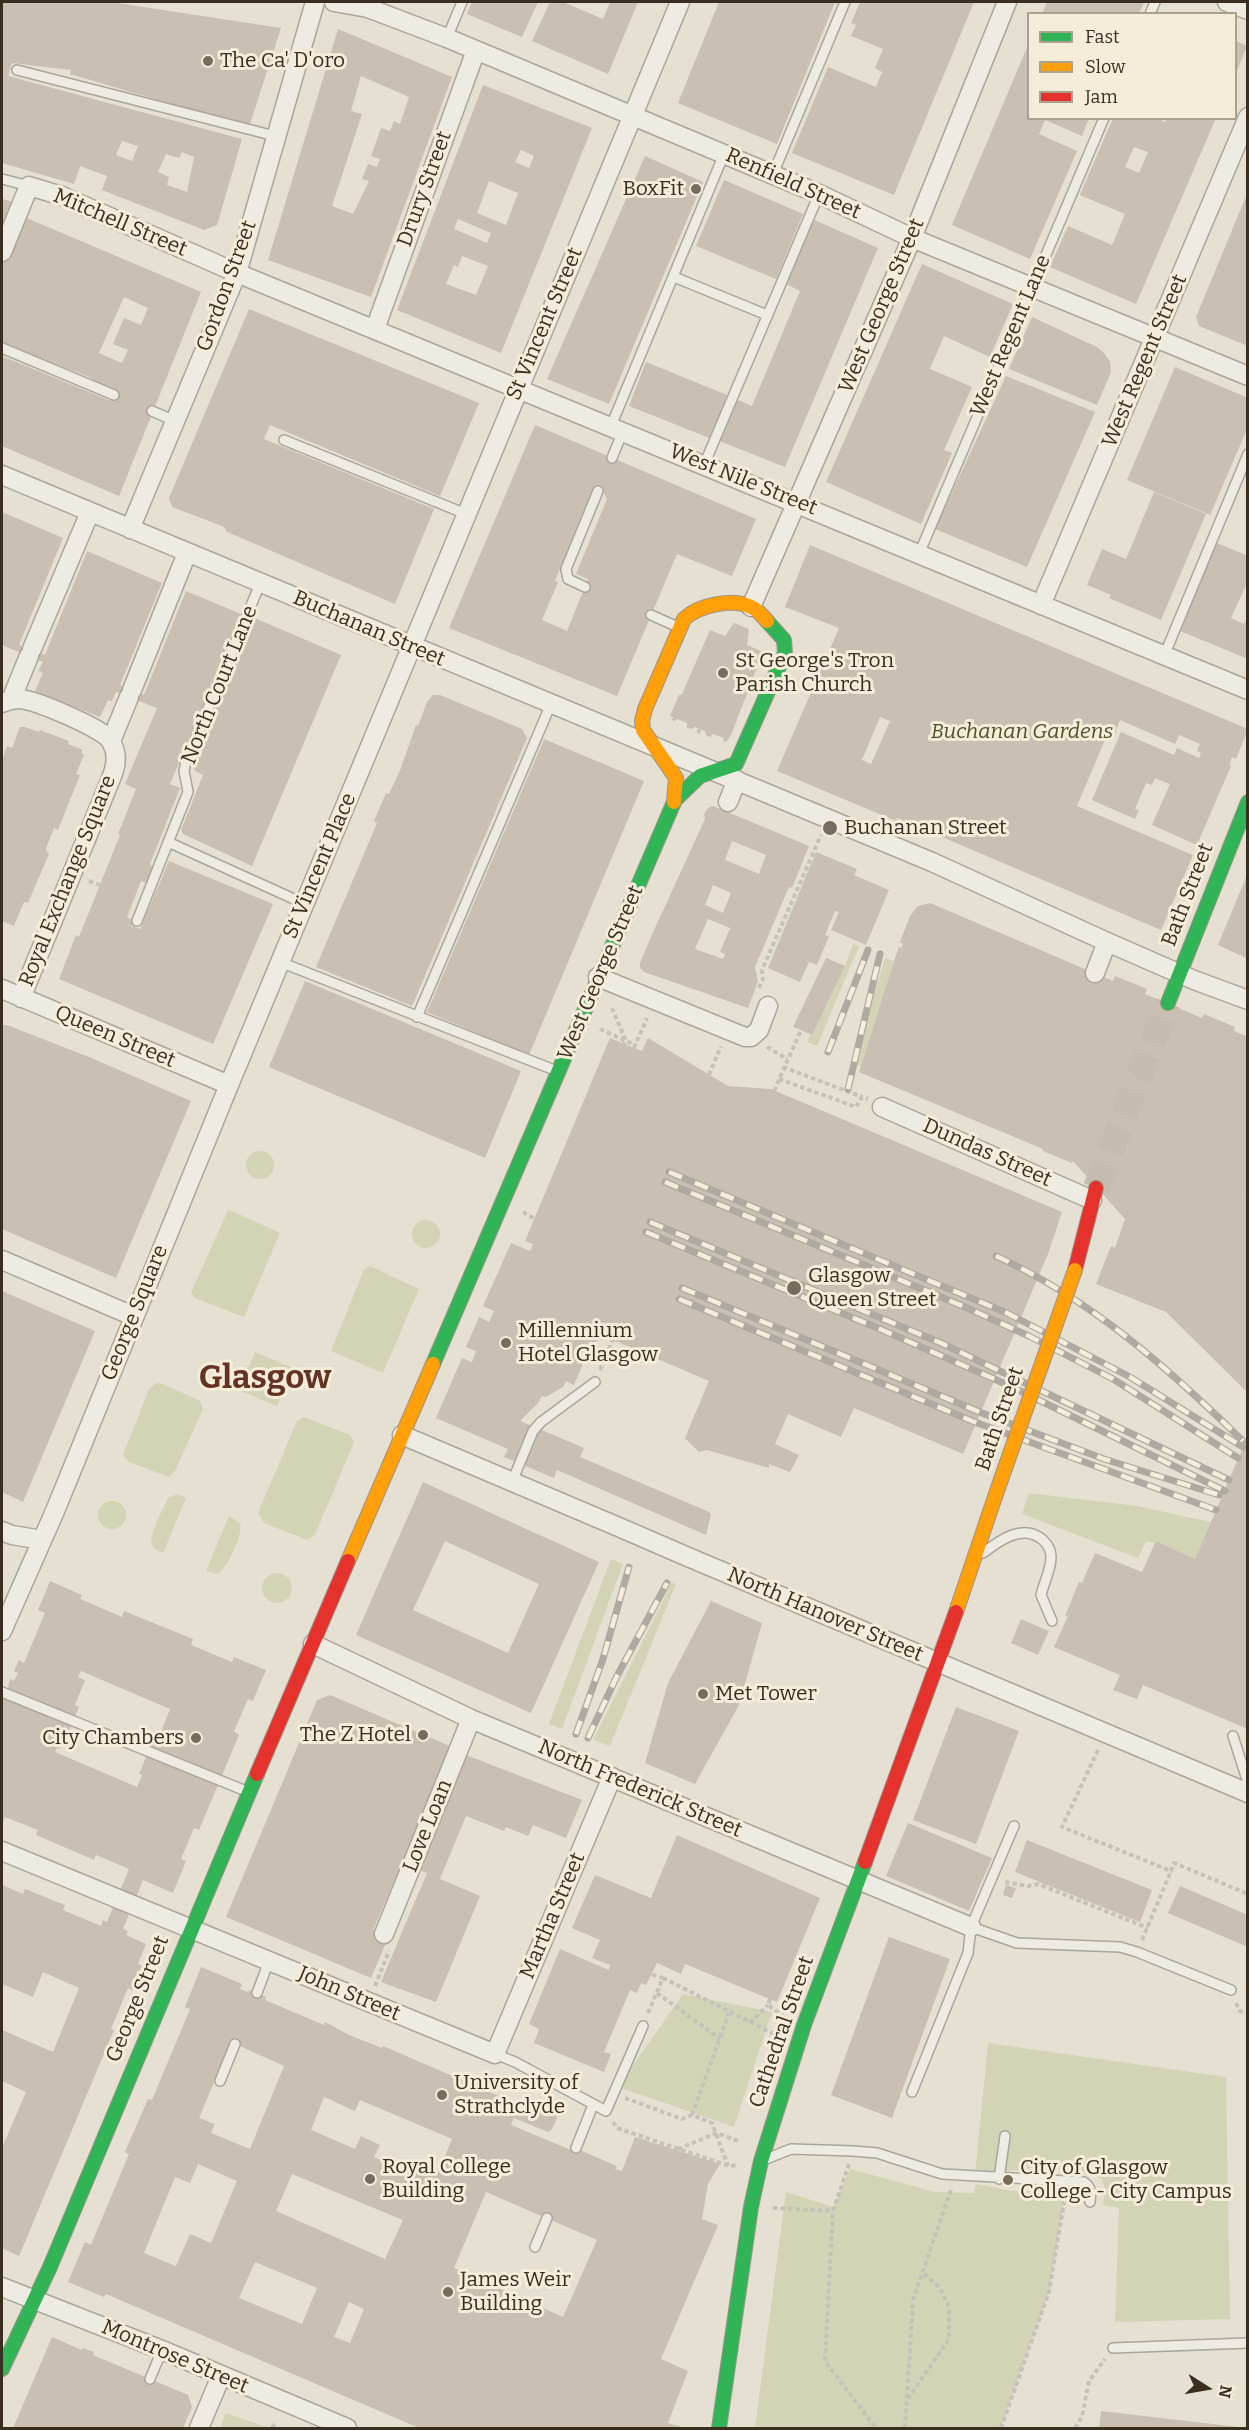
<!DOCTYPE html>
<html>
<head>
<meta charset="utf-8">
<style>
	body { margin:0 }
	#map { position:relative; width:1249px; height:2430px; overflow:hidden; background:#e5e0d2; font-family:Bitter,serif }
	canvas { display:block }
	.frame { position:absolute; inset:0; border:3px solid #3a2e21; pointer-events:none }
	.legend { position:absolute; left:1027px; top:12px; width:210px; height:108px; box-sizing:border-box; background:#f5edd9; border:2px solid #aaa18f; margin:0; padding:8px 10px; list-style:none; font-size:18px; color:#3a2e21 }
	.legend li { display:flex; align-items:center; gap:12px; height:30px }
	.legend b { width:30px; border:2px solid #aaa18f }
	.north { position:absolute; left:1177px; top:2358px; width:60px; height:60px; -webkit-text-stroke:4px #f5edd9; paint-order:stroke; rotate:101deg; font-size:16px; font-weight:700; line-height:24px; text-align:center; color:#3a2e21 }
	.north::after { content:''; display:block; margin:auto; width:21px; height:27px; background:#3a2e21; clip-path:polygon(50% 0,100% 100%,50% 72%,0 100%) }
</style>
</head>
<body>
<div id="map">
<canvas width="1249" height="2430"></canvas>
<div class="frame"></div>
<ul class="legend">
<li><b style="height:8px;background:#30b455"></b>Fast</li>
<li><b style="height:8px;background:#ff9f0a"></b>Slow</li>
<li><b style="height:8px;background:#e5322d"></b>Jam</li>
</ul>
<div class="north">N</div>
</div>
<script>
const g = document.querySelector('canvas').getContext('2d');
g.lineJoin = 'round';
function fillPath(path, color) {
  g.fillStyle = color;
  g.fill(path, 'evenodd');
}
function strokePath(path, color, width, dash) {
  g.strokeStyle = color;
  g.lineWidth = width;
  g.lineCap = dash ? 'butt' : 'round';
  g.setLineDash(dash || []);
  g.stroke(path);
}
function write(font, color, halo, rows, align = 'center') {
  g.font = font + ' Bitter,serif';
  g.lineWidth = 6;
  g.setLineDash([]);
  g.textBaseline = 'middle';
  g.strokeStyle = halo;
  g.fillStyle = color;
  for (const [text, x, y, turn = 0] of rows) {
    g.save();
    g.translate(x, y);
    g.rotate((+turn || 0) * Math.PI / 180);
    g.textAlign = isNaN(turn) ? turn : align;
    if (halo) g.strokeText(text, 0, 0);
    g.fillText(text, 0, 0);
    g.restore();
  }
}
const green = new Path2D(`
	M853,944L859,946L817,1046L807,1042L845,966Z
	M885,958L894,961L861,1066L853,1063Z
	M246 1165a14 14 0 1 1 28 0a14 14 0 1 1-28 0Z
	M228,1210L232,1211L280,1233L244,1317L195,1298L191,1293Z
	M412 1234a14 14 0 1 1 28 0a14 14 0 1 1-28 0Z
	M370,1266L419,1289L383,1373L331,1351L364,1270Z
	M255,1352L293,1368L277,1406L239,1390Z
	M156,1383L163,1384L200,1401L203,1409L175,1471L169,1477L129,1462L123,1455L149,1389Z
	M304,1417L350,1435L354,1442L315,1535L307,1540L264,1523L258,1513L297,1421Z
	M1029,1493L1137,1506L1211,1522L1195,1559L1156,1541L1155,1543L1146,1541L1138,1558L1022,1514Z
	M178,1494L186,1498L163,1553C158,1551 153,1549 152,1544C148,1535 164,1508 168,1498Z
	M98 1515a14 14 0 1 1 28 0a14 14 0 1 1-28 0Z
	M229,1516L240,1523C244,1533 227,1570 217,1574L206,1571Z
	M611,1559L623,1564L562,1729L549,1724Z
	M262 1588a15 15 0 1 1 30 0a15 15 0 1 1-30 0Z
	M672,1583L676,1584L610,1746L593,1740Z
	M683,1994L772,2012L734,2127L618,2087Z
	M988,2043L1226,2077L1230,2319L1115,2322L1119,2208L1103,2205L1105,2190L1102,2179C1075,2162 1008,2172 975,2173Z
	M850,2169L935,2192L974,2193L976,2184L1013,2191H1066L1049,2292L1001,2428H755L786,2192L833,2207Z
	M226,2413L269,2428H271H220Z`);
const building = new Path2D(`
	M2,2H111L281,28L249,127L70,74L71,70L12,63L8,76L242,139L217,225L204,230L102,190L107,176L80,166L74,184L2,163ZM122,141L138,146L132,161L116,155ZM182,152L194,157L187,192L167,185L169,177L158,172L166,154L179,158Z
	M472,2H538L522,37L467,14Z
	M550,2H563L603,19L610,2H638L608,74L532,41Z
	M719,2H835L777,144L678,103Z
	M860,2H974L894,195L792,153L828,67L876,87L882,72L875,68L883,49L851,36L856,25L851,23Z
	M1047,2H1144L1139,14H1042Z
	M338,29L452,77L371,297L268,260ZM361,76L409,97L400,124L394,121L390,131L381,128L371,156L380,159L377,167L368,164L362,179L369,181L353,214L332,206L362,114L351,111Z
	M1236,41L1247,46L1236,73Z
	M1028,45V118H1089L1082,136L1045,120L1039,134L1077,151L1030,259L952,225Z
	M483,85L592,128L501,353L397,310ZM521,150L534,156L529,168L515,162ZM489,181L518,193L506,225L477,213ZM458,219L491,233L487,243L454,229ZM462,256L488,266L476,295L446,284L454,265L458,267Z
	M1113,118H1157L1165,122L1167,118H1216L1136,304L1050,267L1068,226L1112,245L1125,214L1080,195ZM1134,147L1148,152L1139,173L1125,167Z
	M645,156L703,182L609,404L547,379Z
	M724,180L803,214L776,279L696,246Z
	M1247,194H1248V346L1199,326L1196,317Z
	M2,199L10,201L16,211L2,240Z
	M22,216L201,292L119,496L2,446V356L111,401L115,394L89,377L2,343V267ZM124,297L148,308L141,325L124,318L113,344L128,350L122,363L99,353Z
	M812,219L878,248L785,467L717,440L733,398L752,406L800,291L784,283Z
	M922,264L1013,304L990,357L944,336L930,369L972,387L944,450L952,453L921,524L826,482Z
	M249,309L479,403L440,496L270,425L264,439L434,509L395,604L225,531L226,529L222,526L172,507L169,498Z
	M1032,317L1097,347L1105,354L1110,362L1111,372L1097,405L1009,369Z
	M646,362L727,395L712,439L629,406Z
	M1175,367L1248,398V427L1210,515L1127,480Z
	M1006,376L1095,412L1027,567L935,529Z
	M535,425L756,519L732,576L677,554L617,696L449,628ZM593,489L604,493L607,499L576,574L588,579L567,631L542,620L558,582L555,581Z
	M1154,492L1206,514L1161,620L1109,598L1111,595L1087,585L1102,549L1126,559Z
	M2,512L63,538L19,645L45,655L87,551L162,583L120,685L144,695L186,591L241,614L170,784L180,788L150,864L154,870L148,884L141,881L127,917L133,921L132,926L140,929L169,861L273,904L213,1044L59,979L76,935L79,937L120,835L118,834L136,789L125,784L157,708L116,692L112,701L108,700L100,717L35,691L43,673L38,671L43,662L2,645Z
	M1217,543L1248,556V581L1231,618L1244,624L1248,615V659L1180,631Z
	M810,545L1248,729L1236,759L1232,757L1229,765L1231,766L1197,845L1152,825L1170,784L1155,778L1152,785L1146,783L1135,809L1139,810L1135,819L1092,800L1121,732L1174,755L1177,748L1199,758L1201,753L1197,751L1200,744L1179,735L1175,744L1120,720L1113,738L1107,735L1077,806L1193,855L1161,930L897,818L896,821L777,771L839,628L785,607ZM880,717L890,721L871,764L862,760Z
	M252,617L341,655L252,866L183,834L181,830L203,775L195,771L193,764Z
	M734,623L749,629L747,645L763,652L731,735L726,742L723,741L724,738L713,734L710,737L706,735L705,731L695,727L692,729L687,728V723L677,719L675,721L672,720L673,717L670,716L679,695L682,694L710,630L725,636Z
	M433,695H440L522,729L527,738L412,1006L316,967L377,823L374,821L386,793L389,794L401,768L416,725L418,726L427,702Z
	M20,727H25L39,732L40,730L69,741L68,744L83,750L81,752L84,755L76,774L80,775L58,830L54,828L47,846L46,850L49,854L28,903L24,902L14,926L2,921V760L7,746L12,748Z
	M544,739L644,781L529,1055L427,1012Z
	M713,806L809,846L792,888L789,887L755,967L758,981L748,1008L644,972L640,968V963L650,939L705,819L704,814L708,808ZM732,841L766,855L759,874L725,860ZM713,885L731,893L723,913L705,905ZM708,919L730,928L720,952L725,954L723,959L695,949Z
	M816,852L857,869L854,875L889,890L866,945L831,930L839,912L835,911L825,935L829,936L817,965L809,962L800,982L768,968Z
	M1247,875H1248V959L1218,945Z
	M930,903L1113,981L1115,976L1147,989L1145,994L1202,1018L1204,1014L1235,1027L1234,1031L1248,1037V1393L1166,1312L1096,1284L1111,1246L1115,1248L1125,1219L1073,1161L1072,1163L1043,1151V1149L859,1072L894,961L899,947L901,948L903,944L900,942L910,916L918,906Z
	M826,958L845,966L812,1035L793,1027Z
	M305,981L521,1071L485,1158L269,1067Z
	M2,1025H7L89,1057L191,1101L116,1278L2,1229Z
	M610,1038L642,1051L648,1038L728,1086L771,1089L1062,1212L1048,1254L963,1454L854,1408L841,1437L788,1414L775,1444L799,1455L790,1472L769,1464V1468L707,1450L699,1452L685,1438L709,1381L611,1339L599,1340L591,1344L574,1385L566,1381L563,1387L546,1397L542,1396L538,1403L520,1421L584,1448L580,1457L709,1512L711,1514L706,1535L557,1470L554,1478L504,1457L508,1449L436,1418L462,1358L472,1362L474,1357L476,1351L466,1347L479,1317L489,1322L494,1311L483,1306L511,1243L530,1251L532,1247L533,1244L525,1241Z
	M2,1291L95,1331L23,1502L2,1492Z
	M260,1366L278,1374L271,1391L252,1383Z
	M1248,1436V1729L1143,1685L1137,1699L1113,1690L1120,1675L1054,1647L1068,1616H1065L1079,1582L1082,1583L1095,1553L1142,1572L1156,1541L1195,1559Z
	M423,1482L599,1562L531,1713L356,1635ZM445,1541L539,1584L508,1653L413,1610Z
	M50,1581L82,1595L80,1599L122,1617L124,1611L193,1639L191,1645L232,1662L234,1657L266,1670L253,1701L248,1699L246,1704L234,1731L239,1735L199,1830L194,1828L181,1859L186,1861L173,1893L143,1880L123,1929L128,1931L126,1935L146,1944L138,1964L142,1966L132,1990L128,1988L111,2029L114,2030L19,2256L2,2248V2148L26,2092L2,2081V2030L53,2052L79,1988L43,1972L33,1997L2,1984V1885L23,1894L25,1889L65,1905L63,1910L101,1926L103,1920L107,1922L129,1869L96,1855L94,1860L36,1835L38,1830L5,1817L2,1825V1712L3,1707L2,1701L3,1697L5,1699L10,1679L14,1681L18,1673L14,1671L19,1660L24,1663L45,1613L38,1610ZM81,1671L170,1709L161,1732L157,1730L139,1774L142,1775L137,1787L55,1752L57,1748L60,1749L63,1734L67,1736L79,1707L75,1705L85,1680L78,1677Z
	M711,1601L762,1623L739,1705L695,1784L645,1763L668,1683Z
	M1021,1619L1049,1631L1038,1655L1011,1643Z
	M330,1695L452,1747L373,1930L389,1936L371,1978L226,1917L317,1700Z
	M956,1707L1019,1731L976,1844L913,1820Z
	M466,1755L582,1800L566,1838L533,1825L528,1836L506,1827L504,1831L466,1816L440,1879L480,1896L436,2002L381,1982L427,1873L419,1870Z
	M908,1823L992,1858L969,1911L886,1876Z
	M677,1835L820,1898L777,2002L685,1964L681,1974L657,1963L646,1985L641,1983L637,1993L630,1990L604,2052L611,2054L604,2072L534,2043L539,2029L529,2024L560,1949L609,1970L610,1965L592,1958L600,1940L572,1928L595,1875L651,1898Z
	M1027,1840L1152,1890L1140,1922L1015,1872Z
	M1006,1885L1016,1888L1012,1898L1003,1895Z
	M1180,1886L1248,1915V1947L1168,1913Z
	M889,1937L950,1959L892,2118L831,2095Z
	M201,1967L242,1984L240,1989L248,1992L249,1990L266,1997L265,2000L324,2025L325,2022L349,2035L382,2048L383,2046L499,2096L498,2099L526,2111L532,2103L555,2113L557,2118L552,2129L548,2132L514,2118L511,2125L571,2150L573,2147L617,2166L615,2169L622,2171L635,2137L720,2164L708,2184L702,2219L718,2225L661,2359L688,2371L668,2423L685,2428H419L106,2294L104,2297L68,2282L85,2242L91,2245L129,2154L125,2152L148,2099L152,2100L190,2009L185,2007ZM231,2042L284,2066L250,2149L211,2133L215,2124L199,2118ZM324,2097L355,2111L360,2100L452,2139L438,2173L406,2159L402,2169L374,2157L380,2145L361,2136L355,2149L311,2130ZM198,2164L237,2181L211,2243L190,2234L176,2266L144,2253L175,2177L190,2183ZM292,2174L403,2220L385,2259L276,2211ZM486,2192L597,2240L563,2317L454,2268ZM255,2262L317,2288L302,2324L239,2298ZM349,2302L364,2309L350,2343L334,2337Z
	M52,2337L82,2350L83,2348L94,2352L93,2355L188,2395L192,2407L183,2428H13Z
	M1101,2411L1238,2427V2428H1099Z`);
const secondaryTunnel = new Path2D(`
	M1096,1188L1168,1003`);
const path = new Path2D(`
	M698,733L700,729
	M89,881L100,885
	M759,988L763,979L762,970L821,835
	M612,1008L626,1041L624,1044
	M600,1029L635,1045
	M1074,1032L1118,1064L1187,1123L1248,1204
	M767,1047L787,1059
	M634,1048L647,1018
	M783,1067L862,1097
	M709,1075L721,1046
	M779,1079L856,1107L862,1097L868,1099
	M774,1091L801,1030
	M523,1212L535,1219
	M600,1370L626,1310
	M1098,1750L1062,1827L1171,1871L1174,1863L1248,1894
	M1005,1882L1028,1886L1038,1884L1148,1928
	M1142,1940L1171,1871
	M663,1978L774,2034
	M375,1986L389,1951
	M657,1993L720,2039
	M770,1999L768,2005L784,2017
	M1236,2003L1240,2011L1248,2014
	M648,2013L663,1978L651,1974
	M750,2023L768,2005
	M625,2098L682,2119L692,2115L712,2123L728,2166
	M692,2115L729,2013
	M613,2122L617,2128L729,2166L737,2165
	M678,2149L717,2133L738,2141
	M849,2164L833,2211L825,2361L876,2428
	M773,2208L833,2211
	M908,2399L949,2339V2307L940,2288L922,2272
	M272,2428L275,2423
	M905,2428L913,2300L952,2187
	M1001,2428L1049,2292L1064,2202
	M1075,2428L1082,2417L1089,2381L1105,2359`);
const lane = new Path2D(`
	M1150,14L1155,2
	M447,38L462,2
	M17,70L275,136
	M773,174L845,2
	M2,179L29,186
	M674,277L767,315
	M2,348L114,395
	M152,411L175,421
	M611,426L724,154
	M284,440L466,514
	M612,458L623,431
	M704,465L819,194
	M919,554L1104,118
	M585,587L568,579L566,569L598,491
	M651,615L678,627
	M1164,656L1248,454
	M168,842L305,904
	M137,921L188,792L184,771L186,761L260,584
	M280,962L557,1071
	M417,1017L551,704
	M512,1482L533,1431L541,1422L595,1382
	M983,1553C1000,1540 1023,1523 1043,1540C1048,1545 1051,1551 1051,1557C1051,1570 1044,1582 1041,1595L1052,1621
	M2,1692L246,1791
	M1233,1736L1248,1783
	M971,1927L1017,1943L1120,1947L1137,1952L1231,1990
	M257,1993L269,1961
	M495,2054L515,2062L606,2111L643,2026
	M220,2081L235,2044
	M912,2092L968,1953L971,1927L1014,1826
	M576,2148L593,2105
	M766,2159L791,2149L853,2151L877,2153L942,2174L1084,2182C1092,2188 1091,2193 1090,2202
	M999,2179L1005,2136
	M535,2247L547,2218
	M1113,2348L1248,2343
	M150,2379L162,2350`);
const street = new Path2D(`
	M334,2L368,8L447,38L819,194L912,238L1248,376
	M1227,2L1248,10
	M2,252L29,186L62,196L237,273L1248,690
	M375,329L476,50
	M2,475L932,862L1107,942L1194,980L1248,1000
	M130,529L237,273L315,2
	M1041,605L1248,117
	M751,607L912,238L1007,2
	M32,649L90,512
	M132,690L187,553
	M11,700L29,656
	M2,703C7,701 14,699 20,699C35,700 102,728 110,740C117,751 117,764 112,776L21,998
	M111,741L129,697
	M728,802L737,780
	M1095,973L1107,942
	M598,977L745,1037H751L759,1030L768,1006
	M2,989L229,1085
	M882,1107L1092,1200
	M2,1260L133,1316
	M402,1435L628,1531
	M2,1531L12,1535L42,1540
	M688,1557L1248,1793
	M2,1631L55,1511L229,1085L680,2
	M313,1644L471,1719L971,1927
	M2,1851L495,2054L612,1777
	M384,1934L471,1719
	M2,2287L162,2350L347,2428
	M199,2428L221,2376`);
const fast = new Path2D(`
	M675,800L700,776L736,764L785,653L784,640L767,621
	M1168,1003L1248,802
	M433,1364L674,802
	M2,2369L50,2267L257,1774
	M719,2428L751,2207L761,2161L804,2025L865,1862`);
const slow = new Path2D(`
	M674,802L676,778L643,730L642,721L645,709L684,619C699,605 734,597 753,608C759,611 763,617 767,621
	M348,1561L433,1364
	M956,1612L998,1488`);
const jam = new Path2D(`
	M1075,1270L1096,1188
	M257,1774L348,1561
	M865,1862L956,1612`);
const rail = new Path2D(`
	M828,1052L868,950
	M848,1089L880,954
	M669,1172L1007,1313L1130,1377L1243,1447
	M665,1182L965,1307L1029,1336L1113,1379L1238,1458
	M650,1222L941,1343L1229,1480
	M646,1232L880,1329L1008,1385L1225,1491
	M996,1256C1092,1300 1168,1368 1243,1441
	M682,1288L982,1413L1104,1459L1219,1495
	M679,1299L972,1421L1216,1510
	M576,1734L603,1659L629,1567
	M588,1738L617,1676L667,1583`);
const streetBridge = new Path2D(`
	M628,1531L688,1557`);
const slowBridge = new Path2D(`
	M998,1488L1075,1270`);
const markers = [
	[208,61,6,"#766c5f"],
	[696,189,6,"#766c5f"],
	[723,673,6,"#766c5f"],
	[830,828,8,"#766c5f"],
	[794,1288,8,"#766c5f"],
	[506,1343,6,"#766c5f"],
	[703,1694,6,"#766c5f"],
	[423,1735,6,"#766c5f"],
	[196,1738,6,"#766c5f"],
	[442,2095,6,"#766c5f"],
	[370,2179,6,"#766c5f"],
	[1008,2180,6,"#766c5f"],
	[448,2292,6,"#766c5f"]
];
const poiNames = [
	["The Ca' D'oro",220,61],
	["BoxFit",684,189,"right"],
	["St George's Tron",735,661],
	["Parish Church",735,685],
	["Buchanan Street",844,828],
	["Glasgow",808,1276],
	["Queen Street",808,1300],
	["Millennium",518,1331],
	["Hotel Glasgow",518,1355],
	["Met Tower",715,1694],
	["The Z Hotel",411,1735,"right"],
	["City Chambers",184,1738,"right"],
	["University of",454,2083],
	["Strathclyde",454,2107],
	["Royal College",382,2167],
	["Building",382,2191],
	["City of Glasgow",1020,2168],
	["College - City Campus",1020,2192],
	["James Weir",460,2280],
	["Building",460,2304]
];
const streetNames = [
	["Renfield Street",793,184,24],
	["Drury Street",425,189,-70],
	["Mitchell Street",120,223,23],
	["Gordon Street",227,286,-70],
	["West George Street",882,306,-67],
	["St Vincent Street",545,324,-67],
	["West Regent Lane",1011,336,-67],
	["West Regent Street",1145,361,-67],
	["West Nile Street",743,480,22],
	["Buchanan Street",369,629,23],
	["North Court Lane",220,685,-68],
	["St Vincent Place",320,866,-67],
	["Royal Exchange Square",68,881,-68],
	["Bath Street",1188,895,-69],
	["West George Street",601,973,-67],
	["Queen Street",115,1037,23],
	["Dundas Street",987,1153,24],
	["George Square",135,1313,-68],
	["Bath Street",1000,1419,-71],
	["North Hanover Street",825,1615,23],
	["North Frederick Street",640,1789,23],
	["Love Loan",428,1826,-68],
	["Martha Street",553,1916,-67],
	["John Street",349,1994,23],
	["George Street",138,1999,-68],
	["Cathedral Street",782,2032,-71],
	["Montrose Street",175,2357,23]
];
const parkNames = [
	["Buchanan Gardens",1022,732]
];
const townNames = [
	["Glasgow",265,1379]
];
fillPath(green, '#d3d4b5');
fillPath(building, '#c9bfb3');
strokePath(secondaryTunnel, '#c3bcaf', 26, [26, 13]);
strokePath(lane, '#aba59a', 12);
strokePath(street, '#aba59a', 21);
strokePath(fast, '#9b958a', 16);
strokePath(slow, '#9b958a', 16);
strokePath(jam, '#9b958a', 16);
strokePath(path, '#c6c2ba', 4, [4.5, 3]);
strokePath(lane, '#eeebe3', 9);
strokePath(street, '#eeebe3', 18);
strokePath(fast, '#30b455', 14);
strokePath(slow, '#ff9f0a', 14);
strokePath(jam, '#e5322d', 14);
strokePath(rail, '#aeaaa2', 7);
strokePath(rail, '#f5edd9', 4.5, [14]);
strokePath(streetBridge, '#aba59a', 21, []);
strokePath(slowBridge, '#9b958a', 16, []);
strokePath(streetBridge, '#eeebe3', 18);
strokePath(slowBridge, '#ff9f0a', 14);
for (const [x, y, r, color] of markers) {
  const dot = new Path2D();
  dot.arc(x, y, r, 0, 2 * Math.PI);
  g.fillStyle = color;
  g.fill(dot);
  strokePath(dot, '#f5edd9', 2);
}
write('21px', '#3a2e21', '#f5edd9', poiNames, 'left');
write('21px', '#3a2e21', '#f5edd9', streetNames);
write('italic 21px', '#495529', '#f5edd9', parkNames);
write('bold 33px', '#653323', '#f5edd9', townNames);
</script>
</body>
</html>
